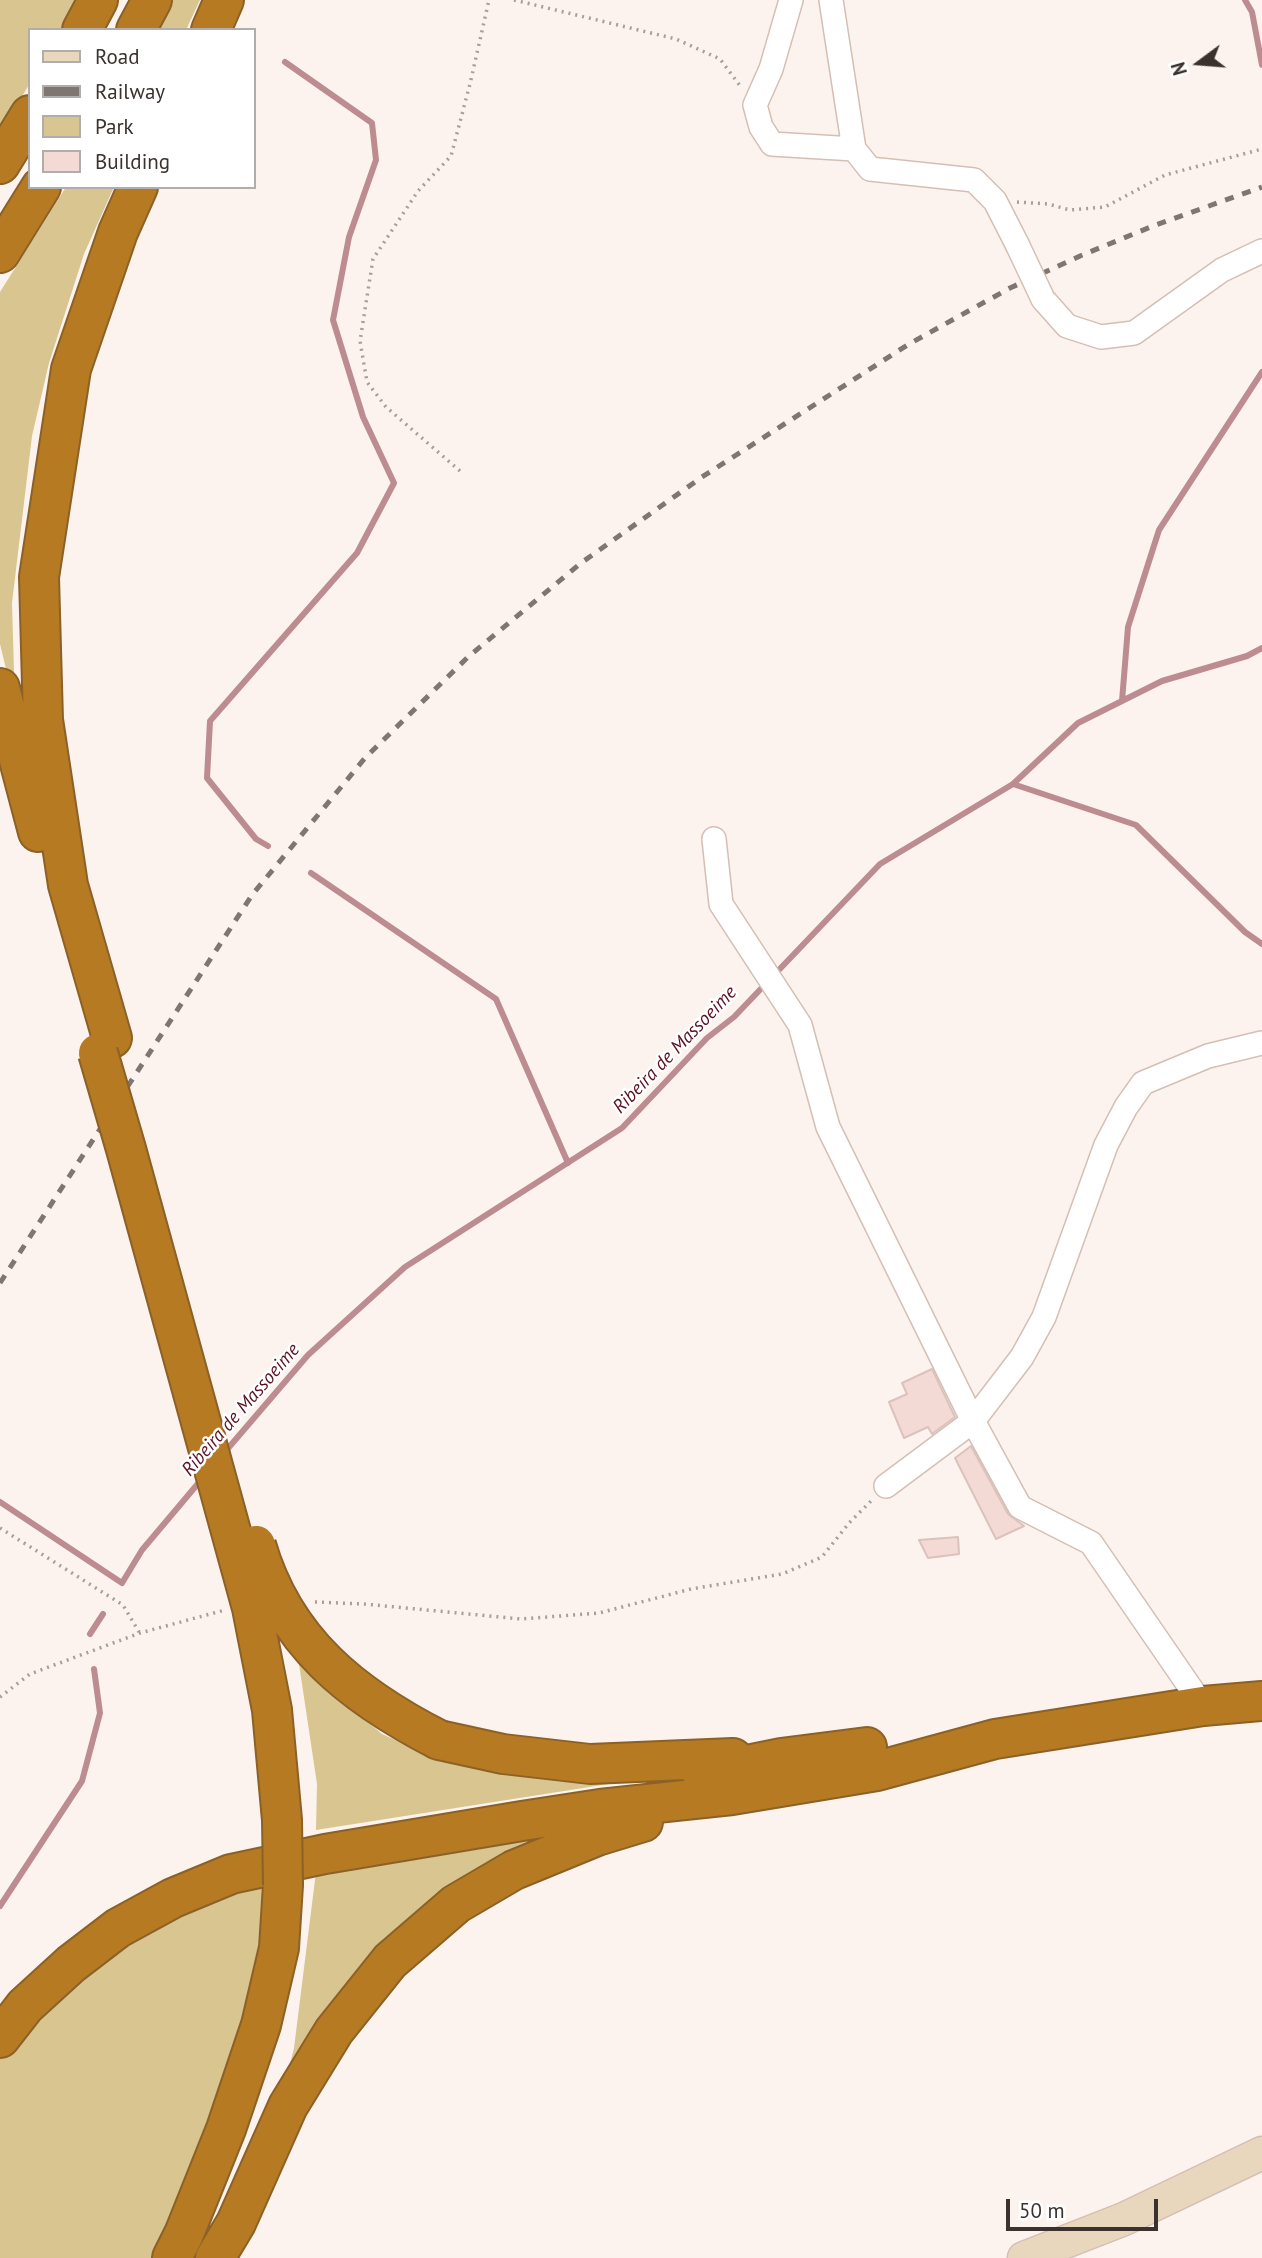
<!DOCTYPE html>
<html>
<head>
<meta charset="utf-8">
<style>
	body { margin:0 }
	#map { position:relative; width:1262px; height:2258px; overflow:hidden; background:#fcf3ef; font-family:"PT Sans",sans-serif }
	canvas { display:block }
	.legend { position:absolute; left:28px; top:28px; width:228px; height:161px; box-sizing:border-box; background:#fff; border:2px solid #b1adab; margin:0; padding:9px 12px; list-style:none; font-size:21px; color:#3b322e }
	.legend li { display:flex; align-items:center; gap:14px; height:35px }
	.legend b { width:35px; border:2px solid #b1adab }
	.north { position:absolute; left:1164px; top:28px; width:70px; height:70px; -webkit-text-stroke:5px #fff; paint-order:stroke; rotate:254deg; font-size:19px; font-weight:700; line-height:28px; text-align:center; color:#3b322e }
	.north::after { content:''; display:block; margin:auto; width:24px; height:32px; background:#3b322e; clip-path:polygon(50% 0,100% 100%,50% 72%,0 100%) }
	.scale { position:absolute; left:1006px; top:2199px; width:152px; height:32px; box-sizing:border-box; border:4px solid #3b322e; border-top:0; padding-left:9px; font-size:21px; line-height:24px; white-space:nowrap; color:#3b322e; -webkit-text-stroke:5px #fff; paint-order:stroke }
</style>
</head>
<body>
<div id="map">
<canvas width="1262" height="2258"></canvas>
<ul class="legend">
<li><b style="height:9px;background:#e9d7bd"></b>Road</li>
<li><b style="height:9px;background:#7f7672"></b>Railway</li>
<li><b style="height:19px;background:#d9c58f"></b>Park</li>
<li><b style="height:19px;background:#f4dad5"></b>Building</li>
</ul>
<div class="north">N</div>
<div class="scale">50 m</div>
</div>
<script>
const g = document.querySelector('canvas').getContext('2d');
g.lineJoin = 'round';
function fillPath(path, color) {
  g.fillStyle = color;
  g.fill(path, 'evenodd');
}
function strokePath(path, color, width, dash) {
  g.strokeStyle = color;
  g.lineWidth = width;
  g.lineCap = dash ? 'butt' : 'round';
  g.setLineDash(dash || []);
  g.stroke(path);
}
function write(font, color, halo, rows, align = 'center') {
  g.font = font + ' "PT Sans",sans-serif';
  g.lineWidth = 5;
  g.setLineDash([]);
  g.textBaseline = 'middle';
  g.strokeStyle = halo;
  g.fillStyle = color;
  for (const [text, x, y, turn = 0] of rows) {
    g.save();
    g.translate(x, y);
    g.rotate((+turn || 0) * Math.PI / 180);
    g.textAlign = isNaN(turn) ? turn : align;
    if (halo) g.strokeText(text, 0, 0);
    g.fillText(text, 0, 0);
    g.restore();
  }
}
const green = new Path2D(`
	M0,0H76L60,30H30V83L0,134Z
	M173,0H200L186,30H156Z
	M66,187H114L84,254L49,363L32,436L12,603L15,706L0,644V292Z
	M296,1644L330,1690L382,1734L435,1758L653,1777L316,1830L317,1784Z
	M609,1824L517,1859L281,2099L294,2048L316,1872Z
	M272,1882L267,1952L163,2258H0V2057L118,1944L192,1906Z`);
const stream = new Path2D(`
	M1245,0L1252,12L1262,65
	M1122,701L1128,627L1159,530L1262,372
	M1013,784L1078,723L1162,681L1247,656L1262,648
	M268,846L256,839L207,778L210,721L357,553L394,483L363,417L333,320L349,237L376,160L372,123L285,62
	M311,873L496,999L568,1163
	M224,1453L308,1355L405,1267L622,1128L707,1038L734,1017L880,864L1013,784L1136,825L1245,932L1262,944
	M0,1502L122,1583L142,1550L201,1480
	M90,1634L103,1614
	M0,1906L82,1781L100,1713L94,1669`);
const building = new Path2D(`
	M932,1369L955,1417L932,1434L928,1427L904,1438L889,1402L907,1394L902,1383Z
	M971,1446L1008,1514L1024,1526L996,1539L955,1458Z
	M958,1537L959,1554L928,1558L919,1540Z`);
const path = new Path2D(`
	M514,0L676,39L720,59L741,87
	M1017,202L1048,204L1070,210L1105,207L1165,175L1262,149
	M460,471L386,407L367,382L360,341L373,259L418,191L451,156L470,84L489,0
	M0,1528L123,1605L139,1632
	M315,1602L364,1604L521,1619L599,1613L691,1589L782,1574L822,1557L849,1523L871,1501
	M0,1697L30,1674L140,1633L225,1610`);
const minor = new Path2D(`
	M791,0L771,69L755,105L761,127L772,144L854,149
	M831,0L854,149L870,169L974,180L995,201L1017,244
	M1043,299L1067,326L1101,337L1134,333L1222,270L1262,251
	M714,839L721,904L800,1025L828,1127L973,1421L1020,1507L1091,1543L1203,1706
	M886,1486L973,1421L1022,1357L1044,1317L1106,1145L1126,1107L1143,1083L1208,1056L1262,1043`);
const secondary = new Path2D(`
	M1024,2258L1124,2219L1262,2153`);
const motorway = new Path2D(`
	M82,30L98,0
	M136,30L152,0
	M211,30L224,0
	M0,164L30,115
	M0,253L41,187
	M0,688L38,832
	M112,1038L68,885L43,720L39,577L71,369L118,232L138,187
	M439,1740L503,1754L590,1764L733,1758
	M702,1774L781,1758L867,1747
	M0,2038L25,2006L71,1964L118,1928L173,1898L231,1874L325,1854L522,1821L600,1809L732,1795L877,1771L995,1739L1203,1706L1262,1701
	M172,2258L184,2234L226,2129L261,2025L279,1948L283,1885
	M215,2258L236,2223L288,2106L334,2031L390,1961L456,1904L514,1870L597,1836L643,1822`);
const rail = new Path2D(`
	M0,1283L252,895L365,758L468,657L581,563L702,477L909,344L1010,288L1080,256L1153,226L1262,187`);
const minorBridge = new Path2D(`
	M1017,244L1043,299`);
const motorwayBridge = new Path2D(`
	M98,1053L126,1149L252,1608L272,1710L282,1820L283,1885
	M256,1545C284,1642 353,1696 439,1740`);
const waterNames = [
	["Ribeira de Massoeime",675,1050,-46],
	["Ribeira de Massoeime",241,1410,-49]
];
fillPath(green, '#d9c58f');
strokePath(stream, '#bd8c90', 6);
fillPath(building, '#f4dad5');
strokePath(building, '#dbc2bd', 2);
strokePath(minor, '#d4bfb4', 26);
strokePath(secondary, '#d4bfb4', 35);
strokePath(motorway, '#8b6127', 42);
strokePath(path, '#a79e9a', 3.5, [2, 5]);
strokePath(minor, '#fff', 23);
strokePath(secondary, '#e9d7bd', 32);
strokePath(motorway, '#b67a23', 38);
strokePath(rail, '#7f7672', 5, [9, 9]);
strokePath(minorBridge, '#d4bfb4', 26, []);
strokePath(motorwayBridge, '#8b6127', 42, []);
strokePath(minorBridge, '#fff', 23);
strokePath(motorwayBridge, '#b67a23', 38);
write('italic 19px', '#5a0f22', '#fff', waterNames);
</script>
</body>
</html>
